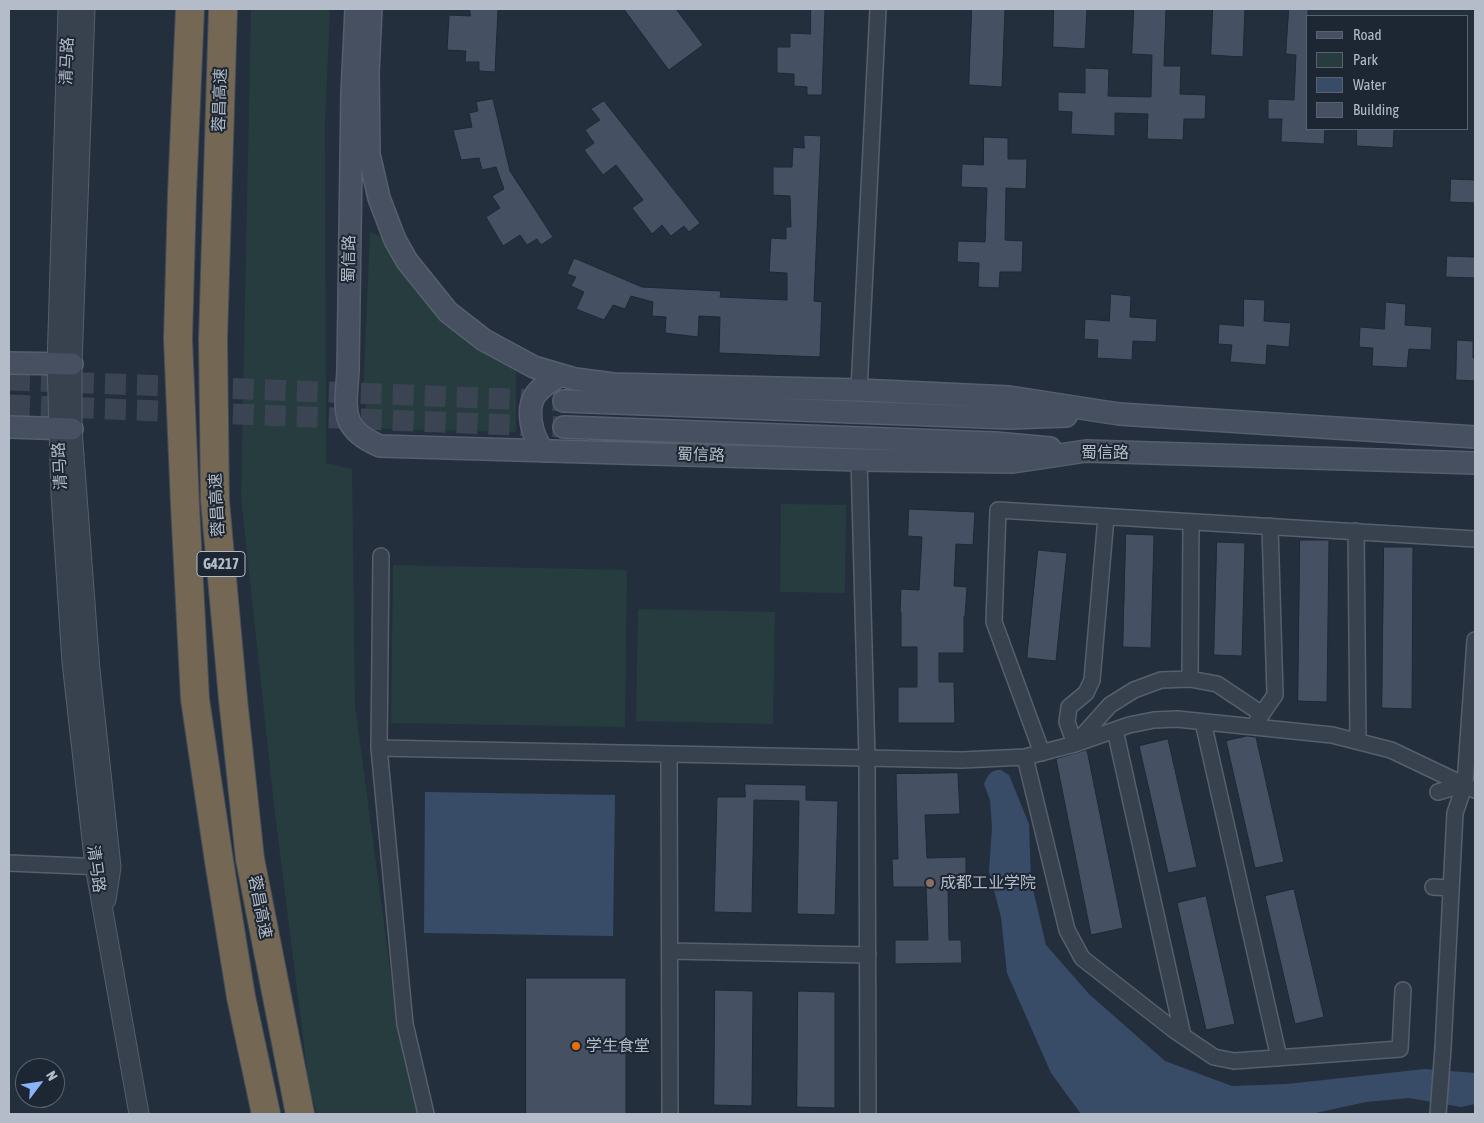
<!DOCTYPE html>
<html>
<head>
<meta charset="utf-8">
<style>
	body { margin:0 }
	#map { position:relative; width:1484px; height:1123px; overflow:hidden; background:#242f3e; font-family:"Asap Condensed",sans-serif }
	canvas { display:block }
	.frame { position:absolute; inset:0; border:10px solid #b4bcc9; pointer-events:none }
	.legend { position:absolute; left:1306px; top:15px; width:162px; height:115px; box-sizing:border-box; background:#1d2633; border:1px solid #59626f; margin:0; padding:6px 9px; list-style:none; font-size:15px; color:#b4bcc9 }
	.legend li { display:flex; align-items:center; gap:10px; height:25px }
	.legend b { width:25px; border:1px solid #59626f }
	.north { position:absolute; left:15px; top:1058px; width:50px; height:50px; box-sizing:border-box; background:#1d2633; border:1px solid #59626f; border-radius:50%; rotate:59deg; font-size:14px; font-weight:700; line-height:20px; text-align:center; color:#b4bcc9 }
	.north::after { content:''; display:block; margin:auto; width:18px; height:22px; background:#8ab4f8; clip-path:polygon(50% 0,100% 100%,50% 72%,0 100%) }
</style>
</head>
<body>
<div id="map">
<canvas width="1484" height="1123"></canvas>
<div class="frame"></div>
<ul class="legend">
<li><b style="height:6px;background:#465061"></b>Road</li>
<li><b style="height:14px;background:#263c3f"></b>Park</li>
<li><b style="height:14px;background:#394c67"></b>Water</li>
<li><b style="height:14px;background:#455162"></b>Building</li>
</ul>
<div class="north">N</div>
</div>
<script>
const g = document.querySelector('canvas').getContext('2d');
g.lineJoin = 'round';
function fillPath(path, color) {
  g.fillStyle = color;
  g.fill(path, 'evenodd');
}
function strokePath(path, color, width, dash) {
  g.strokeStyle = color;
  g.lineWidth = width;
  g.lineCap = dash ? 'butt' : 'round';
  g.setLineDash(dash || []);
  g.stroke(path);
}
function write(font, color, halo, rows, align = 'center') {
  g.font = font + ' "Asap Condensed","Noto Sans SC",sans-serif';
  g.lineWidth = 4;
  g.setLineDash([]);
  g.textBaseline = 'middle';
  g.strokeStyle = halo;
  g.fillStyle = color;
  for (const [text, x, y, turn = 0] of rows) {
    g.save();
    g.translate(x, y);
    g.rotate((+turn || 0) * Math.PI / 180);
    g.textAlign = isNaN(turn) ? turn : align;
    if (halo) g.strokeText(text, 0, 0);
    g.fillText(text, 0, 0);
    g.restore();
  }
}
const green = new Path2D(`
	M251,9H330L325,125L326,463L352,469L355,705L397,1022L418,1114H317L309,1086L274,805L241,497Z
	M370,232L384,238L427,304L476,346L516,371V432L387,429L371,426L363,396Z
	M781,504L846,505L845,593L780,592Z
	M393,565L627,570L625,727L391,723Z
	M638,609L775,612L773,724L636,721Z`);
const water = new Path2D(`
	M997,770H1001L1009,775L1029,824L1031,881L1046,945L1089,994L1165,1061L1232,1086L1287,1084L1425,1069L1475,1073V1104L1461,1107L1409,1098L1366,1102L1311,1114H1081L1051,1073L1007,973L1001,917L989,871L992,827L990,800L984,784C987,777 989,772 997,770Z
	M425,792L615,795L613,936L424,933Z`);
const building = new Path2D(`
	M470,9H498L495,72L479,71V62H465L466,51L447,50L449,15L470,16Z
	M624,9H676L703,45L669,70Z
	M811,9H825L822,95H807V87L794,86V74L777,73V47H790V33L810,34Z
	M972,9H1005L1002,87L969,85Z
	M1054,9H1087L1085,49L1053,47Z
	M1134,9H1166L1164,66H1181L1180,94L1206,95L1205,119H1184L1183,140L1147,139L1148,114L1115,113V136L1071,134L1072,112L1058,111V92L1085,93V68L1109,69L1108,96L1151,97L1152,55L1132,54Z
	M1213,9H1245L1243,57L1211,55Z
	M1289,9H1308V129H1325L1324,144L1281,142L1282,119H1268V99L1294,100L1296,55L1286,54Z
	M493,99L510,171L553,237L541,245L537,239L527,245L520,235L503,246L486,217L500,208L492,196L504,189L496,167L482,170L479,158L461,160L453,130L472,127L469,113L478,111L476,102Z
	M604,101L700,223L689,232L684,226L671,236L662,225L652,234L632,208L643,200L616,165L603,175L584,150L594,143L585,130L600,120L591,109Z
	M1357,129H1394L1393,148L1357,146Z
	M804,135L821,136L814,301L822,302L820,357L719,353L720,317L699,316L698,337L665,333L666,317L652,316L653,302L631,296L625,309L613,305L604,320L576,309L584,292L571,286L576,277L567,274L574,258L642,287L721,291L720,297L787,300V273L769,272L771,238L786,239V227H791L790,196L773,195V167H792L793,147L804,148Z
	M984,137L1008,138V159H1027L1026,189L1006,188L1005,240L1023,241L1022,272H1000L999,288L978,287L979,263L957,262L958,241L985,242L987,188L961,187L962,164L983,165Z
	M1451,179L1475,180V203L1450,202Z
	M1447,256L1475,257V278L1446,277Z
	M1111,294L1131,296L1130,317L1157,319L1156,342L1133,341L1132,360L1097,358L1098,340L1084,339L1085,319L1109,321Z
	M1244,299L1265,300L1264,321L1291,323L1289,347L1267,345L1266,365L1230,362L1232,345L1218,344L1219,324L1243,326Z
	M1386,302L1406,304L1405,325L1432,327L1431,350L1409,349L1407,368L1372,366L1373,348L1359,347L1360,327L1384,329Z
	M1457,340L1473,341V358H1475V381L1456,380Z
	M909,509L975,512L973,545L956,544L954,586L967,587L965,616H964V653H939V682H954L955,723H898V687H917V647H901V612H900L901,589L919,590L922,537L908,536Z
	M1126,534L1154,535L1151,648L1123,647Z
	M1300,540H1329L1327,702L1298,701Z
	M1217,542L1245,543L1242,656L1214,655Z
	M1384,547H1413L1412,709L1382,708Z
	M1038,550L1067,553L1056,661L1027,658Z
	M1247,736L1256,737L1284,862L1255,868L1226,741Z
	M1168,739L1197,867L1168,873L1139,746Z
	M1087,750L1123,928L1091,935L1056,759Z
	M958,773L960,814L925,815L927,858L966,857V887L948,888L949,940H961L962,963L895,964V940H928L926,887H893L892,859H898L896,774Z
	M745,784L806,785V800L838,801L835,915L797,914L799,801L754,800L752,913L714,912L717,797H745Z
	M1294,889L1324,1017L1295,1024L1265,896Z
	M1206,896L1235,1024L1206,1030L1177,903Z
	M526,978H626V1114H526Z
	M715,990L753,991L752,1106L714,1105Z
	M798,991L835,992V1108L797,1107Z`);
const secondaryTunnel = new Path2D(`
	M9,380L564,401
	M9,405L564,427`);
const minor = new Path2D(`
	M859,390L878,9
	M859,460L867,758L868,1114
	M1106,517L1092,680L1086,693L1069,707L1067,722L1075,744L1110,705L1134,690L1161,680L1190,679L1217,684L1262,714
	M1356,531L1358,741
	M381,556L379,748L405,1024L426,1114
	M1190,679L1191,522
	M1257,721L1275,695L1270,526
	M1203,722L1279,1058
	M1115,730L1183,1036
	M379,748L962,760L1025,757L1075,744L1129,725L1154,720L1177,719L1332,735L1391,750L1475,790
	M1042,753L994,622L998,510L1475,539
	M669,754L670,1114
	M1025,757L1067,930L1082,958L1174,1030L1214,1057L1234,1061L1400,1049L1403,990
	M1438,792L1465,784
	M9,863L104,867
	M1433,887L1451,888
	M670,951L868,955
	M1438,1114L1443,1048L1455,813L1465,784L1475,640`);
const tertiary = new Path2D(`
	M68,9L57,364L61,494L72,662L95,866L139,1114
	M85,9L72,364V429L90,670L111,867L106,900`);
const secondary = new Path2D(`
	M356,9L352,93L348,370C346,409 338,428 380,446L859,460L1013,462L1086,451L1475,463
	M371,9L368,73L369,154L379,198L395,240L407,261L448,312L484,340L534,367L575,379L613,384L859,390L1009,397L1119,414L1475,437
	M9,363L72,364
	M564,401L1010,418L1066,416
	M9,427L72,429
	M564,427L995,443L1050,448
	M544,451C532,438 525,409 536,394C543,385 552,380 561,375`);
const motorway = new Path2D(`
	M190,9L182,194L178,339L185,505L195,699L219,861L241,997L266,1114
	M223,9L213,339L215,501L233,699L250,859L300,1114`);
const markers = [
	[930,883,5,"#8d6e63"],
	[576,1046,5,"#e8710a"]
];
const shields = [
	[221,564,48]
];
const shieldNames = [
	["G4217",221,564]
];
const streetNames = [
	["清马路",67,61,-88],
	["蓉昌高速",220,100,-88],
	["蜀信路",349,259,-89],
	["蜀信路",1105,453],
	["蜀信路",701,455,2],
	["清马路",60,466,-93],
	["蓉昌高速",217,505,-93],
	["清马路",96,869,82],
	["蓉昌高速",260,907,79]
];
const poiNames = [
	["成都工业学院",940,883],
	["学生食堂",586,1046]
];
fillPath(green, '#263c3f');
fillPath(water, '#394c67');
fillPath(building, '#455162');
strokePath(building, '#1f2835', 1);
strokePath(secondaryTunnel, '#3a4453', 21, [21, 11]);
strokePath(minor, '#565f6c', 18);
strokePath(tertiary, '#565f6c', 21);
strokePath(secondary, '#565f6c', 24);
strokePath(motorway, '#434c59', 30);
strokePath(minor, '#38414e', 15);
strokePath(tertiary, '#38414e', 19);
strokePath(secondary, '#465061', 21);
strokePath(motorway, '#746855', 28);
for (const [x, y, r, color] of markers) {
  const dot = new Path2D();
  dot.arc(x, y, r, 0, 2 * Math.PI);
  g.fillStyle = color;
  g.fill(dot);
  strokePath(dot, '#1d2633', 2);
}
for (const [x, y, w] of shields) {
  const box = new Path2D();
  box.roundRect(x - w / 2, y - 12.5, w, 25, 4);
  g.fillStyle = '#1d2633';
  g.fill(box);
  strokePath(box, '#b4bcc9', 1);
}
write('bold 15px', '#b4bcc9', null, shieldNames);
write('16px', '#b4bcc9', '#1d2633', streetNames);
write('16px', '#b4bcc9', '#1d2633', poiNames, 'left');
</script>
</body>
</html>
